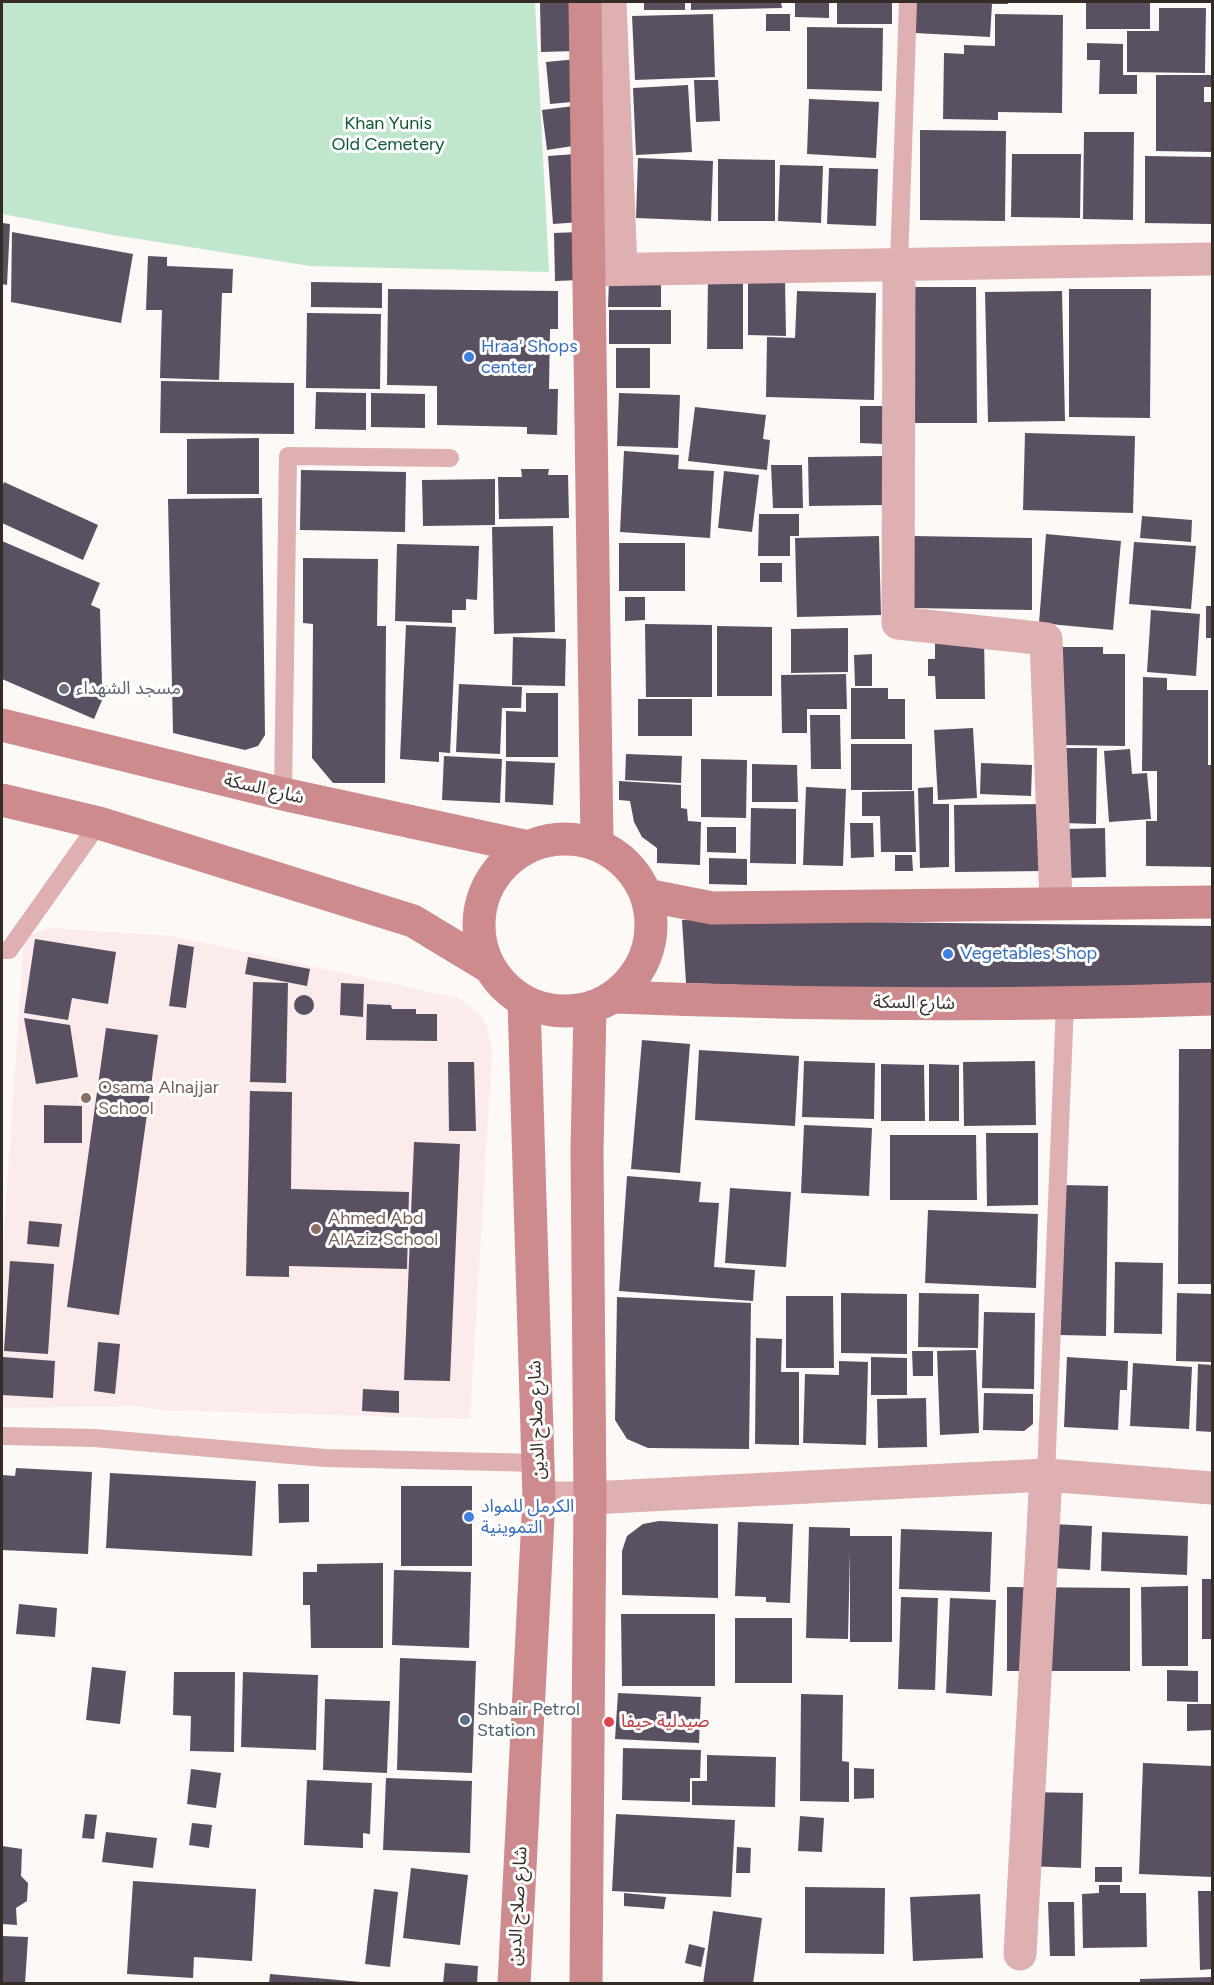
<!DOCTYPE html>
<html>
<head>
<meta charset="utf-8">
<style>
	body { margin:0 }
	#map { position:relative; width:1214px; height:1985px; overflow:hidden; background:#fdf9f6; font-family:Figtree,sans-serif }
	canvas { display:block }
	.frame { position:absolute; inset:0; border:3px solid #352c27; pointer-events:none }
</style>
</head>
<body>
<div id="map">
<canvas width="1214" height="1985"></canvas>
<div class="frame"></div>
</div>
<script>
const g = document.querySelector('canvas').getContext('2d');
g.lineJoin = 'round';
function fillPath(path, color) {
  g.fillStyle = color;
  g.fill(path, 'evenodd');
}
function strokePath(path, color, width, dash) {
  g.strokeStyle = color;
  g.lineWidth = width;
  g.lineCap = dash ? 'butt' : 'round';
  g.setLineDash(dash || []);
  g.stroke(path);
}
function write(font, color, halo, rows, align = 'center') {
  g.font = font + ' Figtree,"Noto Sans Arabic",sans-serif';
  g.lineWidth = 6;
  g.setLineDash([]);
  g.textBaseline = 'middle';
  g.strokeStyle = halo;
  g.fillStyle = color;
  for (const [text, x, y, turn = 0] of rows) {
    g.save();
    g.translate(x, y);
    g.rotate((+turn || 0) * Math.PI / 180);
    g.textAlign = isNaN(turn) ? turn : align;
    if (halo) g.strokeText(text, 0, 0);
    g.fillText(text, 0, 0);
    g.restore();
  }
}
const education = new Path2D(`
	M50,928L172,936L458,998L479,1013L487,1027L492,1052L470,1419L162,1410L136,1406L2,1408V1260L24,937Z`);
const green = new Path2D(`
	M2,2H535L549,272L310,266L113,235L2,214Z`);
const building = new Path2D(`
	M540,2H574L576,51L541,52Z
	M644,2H685V10H644Z
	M691,2H781L782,8L691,10Z
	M795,2H829V18L795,17Z
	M837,2H892V24H837Z
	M916,2H1008V4H992L990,37L915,33Z
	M1086,2H1150V29H1086Z
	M1159,8H1206L1205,73L1127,72V31H1159Z
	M713,14L715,77L635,80L632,16Z
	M766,14H790V31H766Z
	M995,14L1063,15L1062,113L998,112V120L943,119L944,53L964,54V45L995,46Z
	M807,27L883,28L882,91L807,89Z
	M1087,43L1123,44V75H1137V94H1099L1100,60H1087Z
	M577,59L582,101L550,104L546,62Z
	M1156,75H1212V87H1204V102H1212V152L1156,151Z
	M694,80H718L720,121L696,122Z
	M688,85L692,152L636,155L633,88Z
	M809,99L879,102L876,158L807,154Z
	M574,106L579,145L547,150L542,110Z
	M920,130L1006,131L1005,221L920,220Z
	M1084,132H1134L1133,220L1083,219Z
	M576,154L581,222L553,224L548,156Z
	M1012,154H1081L1080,218L1011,217Z
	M1145,156L1211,157V224L1145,223Z
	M638,158L713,161L711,221L636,218Z
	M718,159L775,160V221H718Z
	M780,165L823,166L821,223L778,221Z
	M829,168L878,169L876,226L827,224Z
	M2,223L10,224L7,285L2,284Z
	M12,232L133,254L121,323L11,302Z
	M579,232L581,280L555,281L554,233Z
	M148,256L167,257V266L233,269L232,293H222L219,380L160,378L162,310H146Z
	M748,278H785L786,336L748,335Z
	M609,280H661V307H608Z
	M708,280H743V349H707Z
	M311,282L382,283V308L311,307Z
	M904,287H976L977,423H905Z
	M388,289L558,291V329H550L549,389H558L557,435L527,434V427L437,425V386L387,385Z
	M1069,289H1151L1150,418L1069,417Z
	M797,291L876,293L874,400L766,397L767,337L795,338Z
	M1062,291L1065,421L988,422L985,292Z
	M609,310H671V344H609Z
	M307,313L381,314L380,389L306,388Z
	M616,348H650V388H616Z
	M161,381L294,383V434L160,433Z
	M316,392L366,393V430L315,429Z
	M371,393L425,394V428L371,427Z
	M619,393L680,395L678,448L617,446Z
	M860,406H884V444L860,443Z
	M695,407L766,415L763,439L770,440L767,470L688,461Z
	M1025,433L1135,436L1133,513L1023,510Z
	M259,438V494H187V439Z
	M624,451L679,455L678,469L714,471L710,538L620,532Z
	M882,456L883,505L809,506L808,457Z
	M771,465H802L803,508H773Z
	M521,469H549L548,475H568L569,518L499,519L498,477H522Z
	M301,470L406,472L405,532L300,530Z
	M724,471L759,475L752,532L718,528Z
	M495,479V525L423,526L422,480Z
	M4,482L98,525L83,560L2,523V488Z
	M262,498L265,735L258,746L245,750L173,733L168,499Z
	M759,514H799V536H790V556H758Z
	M1142,516L1192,520L1191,542L1140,538Z
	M553,526L555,632L494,634L492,527Z
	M1046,534L1121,541L1113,630L1039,623Z
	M879,536L881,615L797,617L795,538Z
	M913,536L1032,538V610L912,608Z
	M2,541L100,583L91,605L100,609L102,684L108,686L94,719L2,679Z
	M1134,542L1196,546L1191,609L1129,604Z
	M619,543H685V591H619Z
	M397,544L479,546L477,600L466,599V610H452V623L395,621Z
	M303,558L378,559L377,626H386L385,783H333L312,758L313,624L303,623Z
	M760,563H782V582H760Z
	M625,597H645V620L625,621Z
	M1206,606H1212V638H1206Z
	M1151,610L1200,614L1196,676L1147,672Z
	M645,624L712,625V697H646Z
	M406,625L456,627L450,753L439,752V762L400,759Z
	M717,626L772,627V696H717Z
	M848,628V672L791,673V629Z
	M935,636H984L985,699H936L935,676H928V659H935Z
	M513,637L566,639L565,686L512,685Z
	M1062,647H1103V654H1125V746L1062,745Z
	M872,654V686H855L854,655Z
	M846,674L847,709H807V733H782L781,675Z
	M1143,677L1167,678V690H1208V765H1212V867L1146,866V821H1157V771H1142Z
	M459,684L522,687L521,708H502L500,754L456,752Z
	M851,688H888V699H905V739H851Z
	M526,693H558V757H506V711L526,712Z
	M638,699H692V736H638Z
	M810,715H840L841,769H811Z
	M973,728L977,798L938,800L934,730Z
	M851,744H912V790H851Z
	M1063,748H1097L1096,824L1062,823Z
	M1130,749L1132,774L1147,773L1151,819L1109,822L1104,751Z
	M626,754L682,756L681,783L625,780Z
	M444,756L502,759L500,803L442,800Z
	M701,759L747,760L746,818L701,817Z
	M506,761L555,763L553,805L505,802Z
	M981,763L1032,765L1031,796L980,794Z
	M752,764L797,765L798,802H752Z
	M619,781L681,785V808L687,809L688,821L701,822L700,865L657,863V848L642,837L634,822L630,801L619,800Z
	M806,787L846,789L843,866L803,865Z
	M933,787V804H949V867L920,868L918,788Z
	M914,791L916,852H881L880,816H862V792Z
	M1044,804L1045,871L955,872L954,805Z
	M751,808L796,809V864L750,863Z
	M850,823H873L874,857L851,858Z
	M707,827H736V853L707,852Z
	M1105,828L1106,877L1066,878L1064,829Z
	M895,855H912L913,871H895Z
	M709,858L747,859V885L709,884Z
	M682,920L1212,926V988L965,993L686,983Z
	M35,939L116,952L108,1004L72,998L68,1020L24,1013Z
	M178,944L194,947L186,1008L169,1006Z
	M248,957L310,969L307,986L245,974Z
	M253,982L288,983L286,1083L250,1082Z
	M341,983L364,984L363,1017L340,1015Z
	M294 1005a10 10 0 1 1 20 0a10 10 0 1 1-20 0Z
	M367,1004L391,1005L392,1009H416V1014H437V1041L366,1040Z
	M24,1018L70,1025L78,1077L36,1084Z
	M106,1028L158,1035L119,1315L67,1307Z
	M642,1040L690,1044L680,1173L631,1169Z
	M1179,1049H1212V1284H1178Z
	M699,1050L799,1056L795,1126L695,1120Z
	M804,1061L875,1063L874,1119L802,1117Z
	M1035,1061L1036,1125L964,1126L963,1062Z
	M448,1062H474L476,1131H449Z
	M881,1064L924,1065L925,1121H881Z
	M929,1064L959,1065V1121H929Z
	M250,1091L292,1092L291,1189L409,1192L407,1269L289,1266V1277L246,1276Z
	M44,1105L82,1106V1143H44Z
	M804,1125L872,1128L869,1196L801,1193Z
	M986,1133H1038V1205L987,1206Z
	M890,1135H976L977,1200H890Z
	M414,1142L460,1144L450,1381L404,1380Z
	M627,1176L701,1182L699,1202L719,1203L714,1267L755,1270L753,1301L619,1291Z
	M1063,1185L1108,1186L1106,1336L1060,1335Z
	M730,1188L791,1192L786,1267L725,1263Z
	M928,1210L1038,1214L1036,1288L925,1283Z
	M29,1221L62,1224L59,1247L27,1244Z
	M10,1261L54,1264L48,1354L4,1351Z
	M1115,1262L1163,1263L1162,1334L1114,1333Z
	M841,1293L907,1294V1354L841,1353Z
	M919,1293L979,1294L978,1348L918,1347Z
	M1177,1293L1212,1294V1362L1176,1361Z
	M786,1296H833L834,1368H786Z
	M617,1297L751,1303L749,1449L648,1448L627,1439L615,1420Z
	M984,1312L1035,1313L1034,1389L982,1388Z
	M756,1338L782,1339L781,1372H799V1445L755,1444Z
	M98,1342L120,1344L115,1394L94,1391Z
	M976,1350L979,1433L940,1435L937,1351Z
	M912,1351H933V1376H913Z
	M3,1357L55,1361L53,1398L2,1395Z
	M871,1357L907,1358V1395H871Z
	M1067,1357L1128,1361L1127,1390H1120L1118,1430L1064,1427Z
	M839,1361L868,1362L866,1445L803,1443L805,1374L839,1375Z
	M1133,1363L1192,1367L1189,1429L1130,1426Z
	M1198,1364L1212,1365V1432L1196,1431Z
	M363,1389L399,1391V1413L362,1411Z
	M984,1393L1033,1394V1424L1024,1431L983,1430Z
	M926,1398L927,1447L878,1448L877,1399Z
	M16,1468L92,1472L88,1554L2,1550V1475L15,1476Z
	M110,1473L256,1481L252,1556L106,1548Z
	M278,1484H309V1522L279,1523Z
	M401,1486H472V1566H401Z
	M659,1521L718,1524V1598L622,1595V1551L627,1536L643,1524Z
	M738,1522L793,1524L790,1603L766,1602V1597L735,1596Z
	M1033,1523L1092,1526L1090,1570L1031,1567Z
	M809,1527L850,1528V1536H892V1642H850V1551L848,1639L806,1638Z
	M901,1529L992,1532L990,1592L899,1589Z
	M1102,1532L1188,1536L1187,1575L1101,1571Z
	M383,1563V1648H311L310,1605H303V1572H317V1564Z
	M394,1570L471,1572L469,1648L392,1645Z
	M1202,1579H1212V1639H1202Z
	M1188,1586V1666H1142L1141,1587Z
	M1007,1587L1130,1588V1671H1007Z
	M901,1597L938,1598L935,1690L898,1689Z
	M950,1598L996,1600L992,1696L946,1693Z
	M19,1604L57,1608L55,1637L16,1634Z
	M621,1614H715V1686H622Z
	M735,1618H792V1683H735Z
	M400,1658L476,1661L472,1773L397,1770Z
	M92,1667L126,1671L120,1724L86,1720Z
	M1167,1670L1198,1671V1702L1167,1701Z
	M174,1672H235L234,1752L190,1751L191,1716L173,1715Z
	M243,1672L318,1675L316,1750L241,1747Z
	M618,1693L701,1697L699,1743L615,1739Z
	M801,1694L843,1695L842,1761L849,1762V1802L800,1801Z
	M325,1699L390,1701L387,1773L323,1770Z
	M1187,1704H1212V1730L1187,1731Z
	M623,1748L701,1750L700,1778H690V1802L622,1800Z
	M707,1755L776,1757L775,1807L692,1805V1781H707Z
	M1143,1763L1212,1766V1877L1139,1874Z
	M854,1768L874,1769V1798L854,1799Z
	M191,1769L221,1773L216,1808L187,1804Z
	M386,1778L472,1781L470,1853L383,1850Z
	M307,1780L372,1783L370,1834L363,1833V1848L304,1845Z
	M1026,1792L1083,1793L1081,1868L1025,1866Z
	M85,1814L97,1815L94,1839L82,1838Z
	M616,1814L735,1820L731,1897L612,1891Z
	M800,1816L824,1818L822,1852L798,1851Z
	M192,1823L212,1825L209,1848L189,1845Z
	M106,1832L157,1838L153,1868L102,1862Z
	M2,1846L22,1849L21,1876L28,1883L27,1901L16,1908L17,1925L2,1924Z
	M737,1847L751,1848L750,1873H736Z
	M1095,1867H1122V1882H1095Z
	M411,1868L468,1875L460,1945L403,1938Z
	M133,1881L256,1889L252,1961L194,1957L193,1978L127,1974Z
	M1099,1885H1120V1893H1146L1147,1947L1083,1948L1082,1894L1099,1893Z
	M805,1887L885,1888L884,1954L805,1953Z
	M374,1889L398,1892L390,1967L365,1964Z
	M1198,1891H1212V1969L1200,1970Z
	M624,1893L666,1897L664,1909L624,1906Z
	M980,1894L983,1958L913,1961L910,1897Z
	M1048,1902H1074L1075,1956H1050Z
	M713,1911L762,1918L753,1984H703Z
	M2,1936L28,1937L25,1984H2Z
	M689,1944L705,1948L701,1967L685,1963Z
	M445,1963L478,1966L477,1984H443Z
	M270,1974L361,1982V1984H269Z
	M1212,1977V1984H1140V1979Z`);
const lane = new Path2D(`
	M899,264L908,2
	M283,794L288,456L450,458
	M2,950H9L99,823
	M2,1436L94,1438L325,1458L539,1463
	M1046,1475L1065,1004`);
const street = new Path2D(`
	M610,2L621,268
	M899,264L898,623L1046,639L1056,902
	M591,270L1212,259
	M539,1498H590L1046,1475L1212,1488
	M1020,1954L1046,1475`);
const secondary = new Path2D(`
	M585,2L597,844
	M2,725L283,794L528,847
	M2,800L99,823L413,921L489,967
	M479 925a86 86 0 1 1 172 0a86 86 0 1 1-172 0Z
	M646,895L712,908L1212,902
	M615,997C814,1005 1014,1006 1212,999
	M514,1984L539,1498L524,1001
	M586,1984L590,1498L587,1150L590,1009`);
const markers = [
	[469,357,6,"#3f7fe0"],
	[64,689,6,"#6b7280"],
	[948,954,6,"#3f7fe0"],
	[86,1098,6,"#8d6e63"],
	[316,1229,6,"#8d6e63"],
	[469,1517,6,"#3f7fe0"],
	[465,1720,6,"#5c6f8a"],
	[609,1722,6,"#e0444e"]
];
const parkNames = [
	["Khan Yunis",388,124],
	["Old Cemetery",388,145]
];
const shopNames = [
	["Hraa' Shops",481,347],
	["center",481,368],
	["Vegetables Shop",960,954],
	["الكرمل للمواد",481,1507],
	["التموينية",481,1528]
];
const worshipNames = [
	["مسجد الشهداء",76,689]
];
const streetNames = [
	["شارع السكة",264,789,13],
	["شارع السكة",914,1003,1],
	["شارع صلاح الدين",537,1420,-92],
	["شارع صلاح الدين",518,1906,-87]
];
const educationNames = [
	["Osama Alnajjar",98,1088],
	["School",98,1109],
	["Ahmed Abd",328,1219],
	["AlAziz School",328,1240]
];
const serviceNames = [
	["Shbair Petrol",477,1710],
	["Station",477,1731]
];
const healthNames = [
	["صيدلية حيفا",621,1722]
];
fillPath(education, '#fcebeb');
fillPath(green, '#c0e7cd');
fillPath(building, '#595162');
strokePath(lane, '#deb0b1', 18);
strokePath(street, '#deb0b1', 33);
strokePath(secondary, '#ce8b8e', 33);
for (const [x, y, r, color] of markers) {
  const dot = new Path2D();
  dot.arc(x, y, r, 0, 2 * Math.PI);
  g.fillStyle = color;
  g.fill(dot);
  strokePath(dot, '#fff', 2);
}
write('18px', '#105734', '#fff', parkNames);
write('18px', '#366cbe', '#fff', shopNames, 'left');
write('18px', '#5b616d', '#fff', worshipNames, 'left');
write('18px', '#352c27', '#fff', streetNames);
write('18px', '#785e54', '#fff', educationNames, 'left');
write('18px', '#4e5e75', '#fff', serviceNames, 'left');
write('18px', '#be3a42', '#fff', healthNames, 'left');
</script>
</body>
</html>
